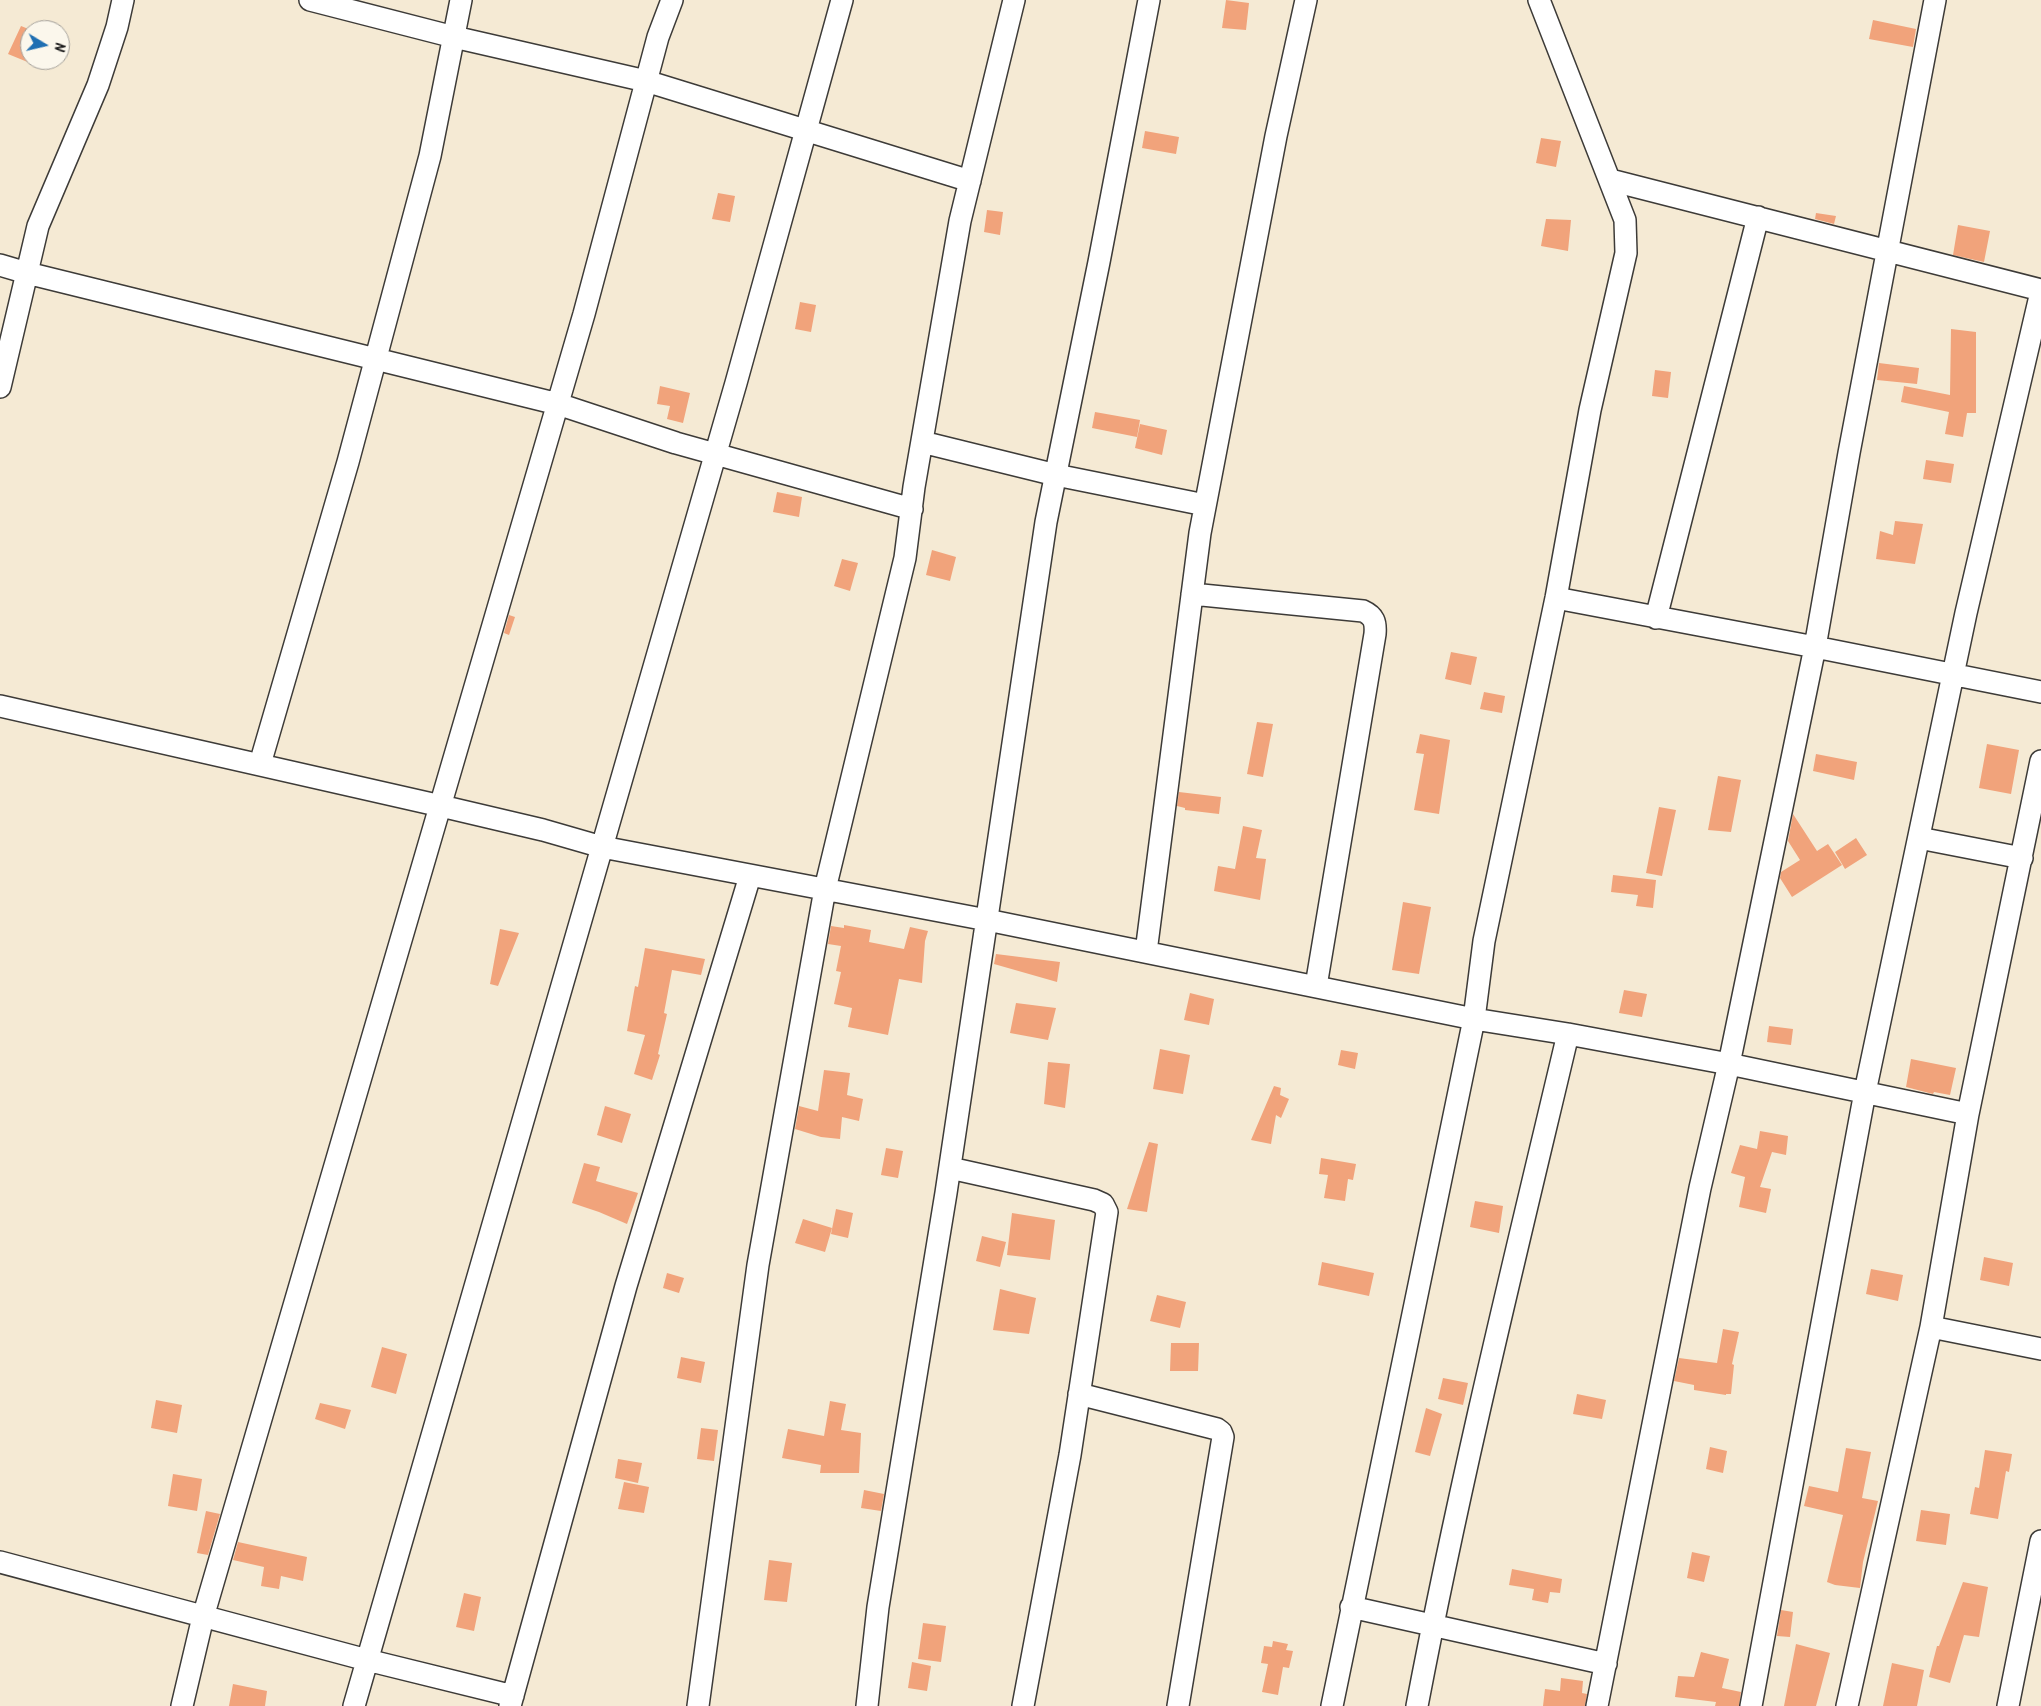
<!DOCTYPE html>
<html>
<head>
<meta charset="utf-8">
<style>
	body { margin:0 }
	#map { position:relative; width:2041px; height:1706px; overflow:hidden; background:#f5ead4; font-family:Kalam,sans-serif }
	canvas { display:block }
	.north { position:absolute; left:20px; top:20px; width:50px; height:50px; box-sizing:border-box; background:#fbf7ec; border:1px solid #a29f99; border-radius:50%; rotate:99deg; font-size:14px; font-weight:700; line-height:20px; text-align:center; color:#1c1c1c }
	.north::after { content:''; display:block; margin:auto; width:18px; height:22px; background:#1f6fb2; clip-path:polygon(50% 0,100% 100%,50% 72%,0 100%) }
</style>
</head>
<body>
<div id="map">
<canvas width="2041" height="1706"></canvas>
<div class="north">N</div>
</div>
<script>
const g = document.querySelector('canvas').getContext('2d');
g.lineJoin = 'round';
function fillPath(path, color) {
  g.fillStyle = color;
  g.fill(path, 'evenodd');
}
function strokePath(path, color, width, dash) {
  g.strokeStyle = color;
  g.lineWidth = width;
  g.lineCap = dash ? 'butt' : 'round';
  g.setLineDash(dash || []);
  g.stroke(path);
}
const building = new Path2D(`
	M1226,0L1249,3L1246,30L1222,28Z
	M1873,20L1916,29L1913,47L1869,39Z
	M21,26L31,30L30,63L8,54Z
	M1145,131L1179,137L1176,154L1142,148Z
	M1541,138L1561,141L1556,167L1536,163Z
	M718,193L735,196L730,222L712,219Z
	M987,210L1003,212L1000,235L984,232Z
	M1816,213L1836,216L1834,224L1815,219Z
	M1546,219L1571,220L1568,251L1541,246Z
	M1958,225L1990,231L1984,262L1953,255Z
	M800,302L816,305L811,332L795,329Z
	M1951,329L1976,332V413H1967L1963,437L1945,434L1949,412L1901,402L1904,386L1950,395Z
	M1879,363L1919,368L1917,384L1877,380Z
	M1655,370L1671,372L1668,398L1652,396Z
	M660,386L690,393L683,423L667,419L670,406L657,404Z
	M1095,412L1140,420L1137,437L1092,428Z
	M1140,424L1167,430L1162,455L1135,448Z
	M1926,460L1954,464L1951,483L1923,479Z
	M777,492L802,497L799,517L773,512Z
	M1895,521L1923,524L1915,564L1876,559L1880,531L1893,535Z
	M932,550L956,557L950,581L926,575Z
	M842,559L858,563L850,591L834,586Z
	M509,615L515,617L509,635L504,633Z
	M1451,652L1477,657L1471,685L1445,679Z
	M1484,692L1505,696L1502,713L1480,709Z
	M1257,722L1273,724L1263,777L1247,774Z
	M1420,734L1450,740L1439,814L1414,810L1424,754L1416,753Z
	M1987,744L2019,750L2011,794L1979,788Z
	M1816,754L1857,762L1854,780L1813,771Z
	M1718,776L1741,780L1731,832L1708,830Z
	M1179,792L1221,797L1219,814L1185,810V808L1177,806Z
	M1659,807L1676,810L1662,876L1646,873Z
	M1793,814L1817,851L1828,844L1842,865L1792,897L1780,878L1781,872L1800,860L1788,841Z
	M1243,826L1262,830L1256,858L1266,859L1260,900L1214,891L1218,866L1235,869Z
	M1856,838L1867,855L1845,869L1835,852Z
	M1613,875L1656,880L1653,908L1636,906L1638,895L1611,892Z
	M1403,902L1431,907L1419,974L1392,970Z
	M844,925L871,930L869,942L904,949L910,927L928,931L925,941L922,983L899,979L888,1035L848,1027L852,1008L834,1004L841,972L836,971L841,946L828,944L831,926L844,928Z
	M500,929L519,933L498,986L490,984Z
	M645,948L705,959L701,975L672,970L664,1013L667,1014L658,1054L660,1055L652,1080L634,1074L645,1035L627,1031L635,986L638,987Z
	M996,954L1060,962L1057,982L994,964Z
	M1624,990L1647,994L1642,1017L1619,1013Z
	M1190,993L1214,999L1209,1025L1184,1020Z
	M1016,1003L1056,1008L1048,1040L1010,1033Z
	M1769,1026L1793,1029L1791,1045L1767,1042Z
	M1160,1049L1190,1055L1183,1094L1153,1089Z
	M1341,1050L1358,1053L1355,1069L1338,1065Z
	M1911,1059L1956,1068L1950,1095L1934,1092L1933,1094L1906,1087Z
	M1048,1062L1070,1064L1065,1108L1044,1104Z
	M824,1070L850,1073L847,1095L863,1099L859,1121L842,1117L840,1139L821,1137L795,1129L799,1106L818,1111Z
	M1274,1086L1281,1088L1280,1095L1289,1099L1281,1118L1276,1115L1271,1144L1251,1140Z
	M605,1106L631,1114L622,1143L597,1135Z
	M1760,1131L1788,1136L1786,1155L1772,1152L1760,1187L1771,1189L1766,1213L1739,1207L1745,1177L1731,1173L1740,1145L1757,1149Z
	M1149,1142L1158,1144L1147,1212L1127,1209Z
	M886,1148L903,1151L898,1178L881,1175Z
	M1321,1158L1356,1164L1353,1180L1348,1179L1345,1201L1324,1198L1328,1175L1319,1174Z
	M584,1163L600,1167L596,1181L638,1193L627,1224L599,1212L572,1203Z
	M1475,1201L1503,1206L1499,1233L1470,1227Z
	M836,1209L853,1213L848,1238L831,1234Z
	M1012,1213L1055,1220L1050,1260L1007,1255Z
	M803,1219L832,1228L825,1252L795,1243Z
	M982,1236L1006,1242L1000,1267L976,1261Z
	M1984,1257L2013,1263L2009,1286L1980,1280Z
	M1322,1262L1374,1273L1369,1296L1318,1285Z
	M1871,1269L1903,1275L1898,1301L1866,1294Z
	M667,1273L684,1278L679,1293L663,1288Z
	M1000,1289L1036,1298L1029,1334L993,1330Z
	M1157,1295L1186,1302L1180,1328L1150,1321Z
	M1723,1329L1739,1332L1732,1364L1734,1365L1731,1394H1726V1395L1694,1390V1385L1674,1381L1679,1358L1717,1363Z
	M1171,1343H1199L1198,1371H1170Z
	M382,1347L407,1354L396,1394L371,1387Z
	M681,1357L705,1362L701,1383L677,1378Z
	M1443,1378L1468,1383L1463,1405L1438,1399Z
	M1577,1394L1606,1400L1602,1419L1573,1414Z
	M156,1400L182,1405L177,1433L151,1428Z
	M830,1401L846,1404L841,1430L861,1433L859,1473H820L821,1465L782,1458L788,1429L824,1436Z
	M320,1403L351,1410L345,1429L315,1419Z
	M1426,1408L1442,1414L1430,1456L1415,1452Z
	M701,1428L718,1430L714,1461L697,1459Z
	M1710,1447L1727,1451L1723,1473L1706,1469Z
	M1846,1448L1871,1452L1862,1498L1878,1501L1863,1562L1860,1588L1835,1585L1827,1582L1843,1515L1804,1506L1809,1486L1838,1492Z
	M1985,1450L2012,1454L2009,1472L2006,1471L1998,1519L1970,1514L1975,1487L1979,1488Z
	M618,1459L642,1463L638,1483L615,1478Z
	M173,1474L202,1479L197,1511L168,1506Z
	M624,1482L649,1487L644,1513L618,1509Z
	M864,1490L884,1494L881,1511L861,1508Z
	M1921,1510L1950,1514L1946,1545L1916,1541Z
	M206,1511L220,1514L208,1555L197,1553Z
	M238,1542L307,1557L303,1581L281,1576L279,1589L261,1586L264,1567L233,1560Z
	M1692,1552L1710,1556L1704,1582L1687,1578Z
	M769,1560L792,1563L787,1602L764,1600Z
	M1512,1569L1562,1579L1560,1593L1550,1592L1548,1603L1532,1600L1534,1589L1509,1585Z
	M1963,1582L1988,1587L1979,1637L1964,1635L1950,1683L1929,1677L1937,1646H1939Z
	M464,1593L481,1597L474,1631L456,1627Z
	M1781,1610L1793,1612L1790,1637L1777,1636Z
	M923,1623L946,1626L941,1662L918,1659Z
	M1273,1641L1288,1644L1286,1650L1293,1651L1289,1668L1283,1667L1278,1695L1262,1692L1268,1664L1261,1663L1264,1646L1272,1647Z
	M1796,1644L1830,1653L1816,1706H1784Z
	M1701,1652L1729,1659L1722,1688L1741,1692L1739,1706H1715L1716,1702L1675,1697L1678,1676L1694,1677Z
	M912,1662L931,1666L927,1691L908,1688Z
	M1892,1663L1924,1670L1917,1706H1883Z
	M1561,1678L1583,1681L1582,1693L1587,1694L1585,1706H1543L1545,1689L1560,1691Z
	M233,1684L267,1691L265,1706H229Z`);
const minor = new Path2D(`
	M310,0L454,37L646,81L970,181
	M1610,180L2041,290
	M0,265L27,273L558,404L676,443L912,509
	M0,387L38,226L98,85L117,27L123,0
	M922,442L1056,475L1205,505
	M1192,594L1363,611C1374,616 1376,622 1375,634L1316,986
	M1556,598L1815,647L2041,692
	M1656,618L1758,217
	M0,706L441,806L543,830L602,847L987,920L1474,1019L1568,1034L1729,1064L1968,1114
	M260,764L348,462L430,156L461,0
	M1919,838L2022,858
	M1146,952L1200,533L1276,136L1306,0
	M950,1168L1094,1200L1103,1204L1107,1212L1070,1455L1023,1706
	M1931,1327L2041,1349
	M1079,1394L1217,1429L1221,1432L1223,1437L1178,1706
	M0,1562L367,1660L513,1696
	M1351,1607L1606,1664
	M182,1706L203,1617L584,314L658,37L672,0
	M354,1706L736,383L842,0
	M510,1706L626,1286L750,876
	M698,1706L758,1265L825,889L905,558L914,487L960,221L1014,0
	M867,1706L878,1607L946,1193L1046,522L1099,262L1149,0
	M1332,1706L1474,1019L1484,941L1556,598L1590,410L1626,253L1625,220L1539,0
	M1417,1706C1460,1480 1515,1257 1568,1034
	M1597,1706L1700,1188L1729,1064L1815,647L1849,453L1935,0
	M1751,1706L1865,1092L1966,613L2041,292
	M1847,1706L1931,1327L1968,1114L2041,761
	M2008,1706L2041,1541`);
fillPath(building, '#f1a37b');
strokePath(minor, '#3d3b38', 24);
strokePath(minor, '#fff', 21);
</script>
</body>
</html>
